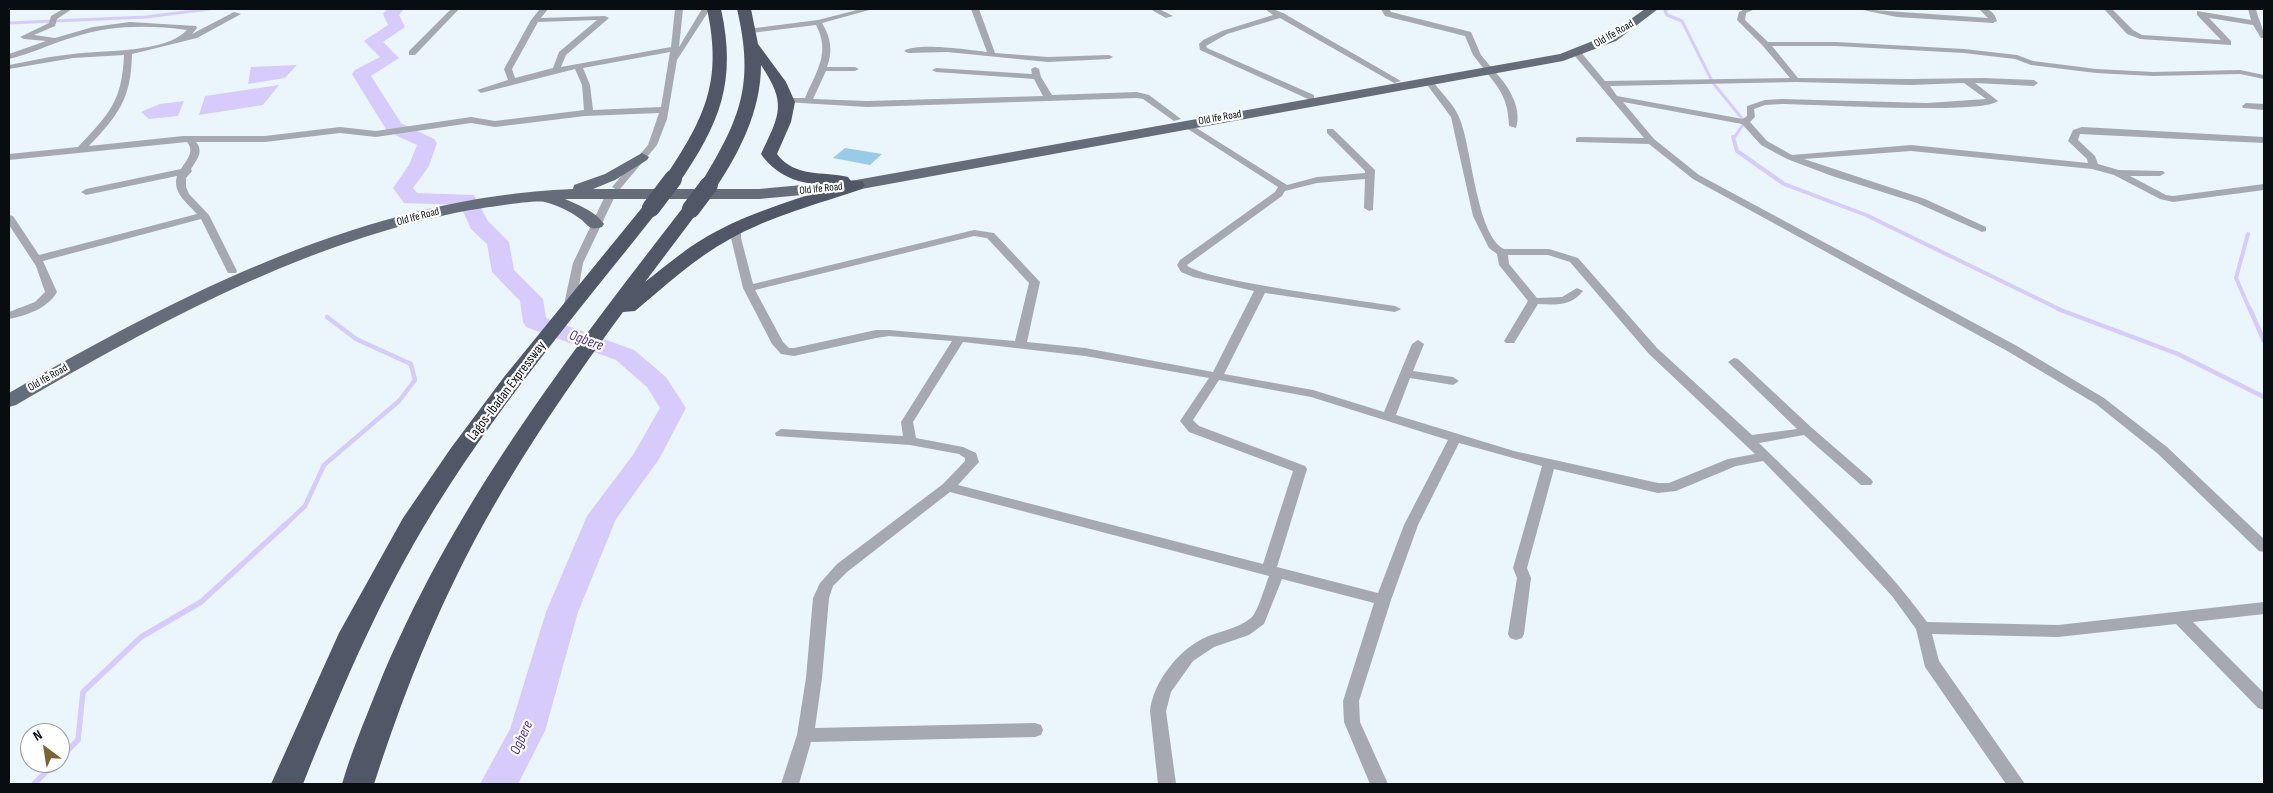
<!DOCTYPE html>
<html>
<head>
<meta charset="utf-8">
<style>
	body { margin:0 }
	#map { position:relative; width:2273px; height:793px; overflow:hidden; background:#eaf5fc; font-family:"Sofia Sans Condensed",sans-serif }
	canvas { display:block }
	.frame { position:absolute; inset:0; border:10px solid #070d11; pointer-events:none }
	.north { position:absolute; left:20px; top:723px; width:50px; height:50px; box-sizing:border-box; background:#fff; border:1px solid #9c9ea0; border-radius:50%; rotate:329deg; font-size:14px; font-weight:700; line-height:20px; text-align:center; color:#070d11 }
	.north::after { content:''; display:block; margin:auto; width:18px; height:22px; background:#7c6334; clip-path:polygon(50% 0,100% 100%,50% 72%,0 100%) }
</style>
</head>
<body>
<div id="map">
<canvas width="2273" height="793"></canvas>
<div class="frame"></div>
<div class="north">N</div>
</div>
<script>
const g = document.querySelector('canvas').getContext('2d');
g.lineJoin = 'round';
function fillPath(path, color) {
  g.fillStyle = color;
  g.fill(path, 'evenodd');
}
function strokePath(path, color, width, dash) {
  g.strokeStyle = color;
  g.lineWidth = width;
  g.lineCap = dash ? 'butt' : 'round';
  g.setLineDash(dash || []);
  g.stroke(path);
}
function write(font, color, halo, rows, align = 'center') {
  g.font = font + ' "Sofia Sans Condensed",sans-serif';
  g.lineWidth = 4.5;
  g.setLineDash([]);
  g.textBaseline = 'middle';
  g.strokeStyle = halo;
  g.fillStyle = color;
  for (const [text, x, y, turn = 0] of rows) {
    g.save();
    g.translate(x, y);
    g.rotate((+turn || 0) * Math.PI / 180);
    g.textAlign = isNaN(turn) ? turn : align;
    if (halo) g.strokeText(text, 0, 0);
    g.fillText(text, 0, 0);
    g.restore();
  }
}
const green = new Path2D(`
	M845,148L882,154L870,165L833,158Z`);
const water = new Path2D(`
	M297,65L285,78L248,84L251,67Z
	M279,85L263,105L199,115L205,96Z
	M184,101L178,116L149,119L141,112L160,104Z`);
const streamFar3 = new Path2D(`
	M1668,9L1665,11L1667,15L1682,21L1713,83L1745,122L1734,138
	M9,23L146,17L209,9`);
const streamFar2 = new Path2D(`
	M1733,137L1737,151L1784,184L1866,215L2061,310
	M2248,234L2236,278L2250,310`);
const streamFar1 = new Path2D(`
	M2058,309L2178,354L2264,397
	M2250,309L2264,341
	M285,525L305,506L324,465L399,401L415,380L411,364L356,339L327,317`);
const stream = new Path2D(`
	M60,758L78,740L83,692L141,637L201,602L286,524
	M34,784L55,763`);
const river = new Path2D(`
	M387,9H404L399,15L405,27L383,42L399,58L371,76L401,123L434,139L437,143L429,166L413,188L417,193L474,195L488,221L509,242L514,270L543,299L546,318L634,350L666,377L686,408L659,459L616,519L578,612L545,731L518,784H480L510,729L546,612L587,516L633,455L660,408L647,387L616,360L526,327L523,322L520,301L492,272L487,244L471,229L460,205L404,203L393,188L409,165L417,145L387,131L352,74L355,70L380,57L364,41L388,25L383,14Z`);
const street = new Path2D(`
	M63,9H72L57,19L55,26L34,35L55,38L93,27L130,22L196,26L197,28L192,34L234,12L241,14L197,38L132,54C131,99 119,114 89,146L183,136H265L340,127L376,131L471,117L495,121L584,110L582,85L575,69L481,93L477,90L508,80L504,69L531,20L540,9H548L541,18L605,16L609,18L566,55L561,67L671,47L675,9H683L679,47L702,9H710L677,60L667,119L657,145L620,189L617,190L612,187L648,145L659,113L585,116L495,127L471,123L376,137L340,133L265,142H196C204,152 197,159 191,169L192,171L186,178V187L189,194L209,215L237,271L236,273H228L201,219L43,261L57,292C47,309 27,315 9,319V312L35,302L45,292L36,266L9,225V215L13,216L39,255L197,214C187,203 172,192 177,176L86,195L81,192L86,189L181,169C187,159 195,152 187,142L9,160V154L78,147C109,114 122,102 124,55L73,58L9,69V65C30,61 52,56 73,54C104,50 166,53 187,30C148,25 111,25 74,37C52,43 31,54 9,59V54L46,41L24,39L20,37L49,23L51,16ZM597,20L559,52L553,68L515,78L512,69L538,22ZM670,52L661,107L593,110L590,85L583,68Z
	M451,9H459L415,55H409V51Z
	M861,9H873L822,23C831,38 833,51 827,67H855L859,69L855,71H826L813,99L867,101L1043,96L1034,79L936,72L932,70L936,68L1032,74L1031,69L1035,67L1039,69L1041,77L1052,95L1137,92L1149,95L1181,119L1174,121L1143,99L1137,98L867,107L785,102V98H805C816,72 831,53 816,25L751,33H748V29L818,20Z
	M971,9H979L995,53L1048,57L1109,55L1113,57L1109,59L1048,62L947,52L908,53L904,51C917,42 969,50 987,52Z
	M1150,9H1159L1173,16L1166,18Z
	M1265,9H1273L1283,13L1401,81L1394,83L1280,18L1227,34L1206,46L1207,48L1314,95V99H1308L1200,50L1199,44L1203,40L1222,31L1273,15Z
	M1381,9H1389L1391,12L1471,32L1481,55L1491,67L1484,69L1473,55L1465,36L1385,16Z
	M1745,9H1755L1746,13L1745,20L1768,42H1836L1964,49L2017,55L2033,61L2096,69L2153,72L2240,70L2264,75V79L2240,74L2153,76L2096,73L2031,65L2015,59L1964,53L1836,46H1772L1798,78L1910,79L1984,78L2034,80L2038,83L2034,86L1975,83L1998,101C1981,115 1814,104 1782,104L1765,105L1754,109L1755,117L1750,122L1767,141L1792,155L1911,145L2088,163L2087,159L2068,141L2073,130L2082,127L2264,137V143L2080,134L2078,140L2095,156L2098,164L2119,170L2163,171L2165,173L2160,176H2130L2166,195L2173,196L2264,184V190L2173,202L2160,199L2114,175L2092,169L1911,151L1804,159L1925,199L1986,227V231L1982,232L1917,203L1832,176L1787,159L1761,145L1742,124L1623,102L1654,139L1699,175L2017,346L2104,398L2167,447L2264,539V552L2259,551L2157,453L2096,404L2009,352L1693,179L1649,144L1576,142V138L1579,137L1644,138L1574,55V51H1580L1605,81L1790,78L1763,46L1737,20L1739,12ZM1796,82L1910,85L1964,83L1986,99L1927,103L1782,99L1765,100L1747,106V116L1743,119L1617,96L1610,86Z
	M1858,9L1988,18L1979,9C1989,8 1994,12 1997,21L1993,23L1897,17Z
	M2104,9H2112L2133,30L2142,35L2221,40L2197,15V11L2251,20L2248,9H2256C2258,19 2264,28 2264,38H2261L2253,25L2209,18L2231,41V45L2140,39L2127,34Z
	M1487,70H1493C1507,83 1523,108 1516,128L1509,126C1508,101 1502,91 1486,72Z
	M1429,79L1432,80C1440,92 1454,104 1459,117C1472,146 1476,235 1504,249H1549L1578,258L1657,348L1752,435L1797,429L1728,362L1734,358L1738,359L1812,428L1871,479L1873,482L1871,485H1861L1804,435L1759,443C1817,500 1879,556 1927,622L2058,625L2264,602V614L2193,622L2264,693V710L2258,708L2176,624L2058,637L1932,634L1939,661L2025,784H2006L1925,667L1916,629L1892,596L1841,541L1763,461L1736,466L1676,491L1658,493L1554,469L1527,568L1531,578L1524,634L1522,638L1516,640L1510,638L1508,634L1517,578L1513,568L1542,466L1459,443L1418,525L1391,600L1359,701L1360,722L1388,784H1370L1344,722L1343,701L1374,603L1282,579L1264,624L1249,635L1214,647L1193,661L1171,692L1166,711L1176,784H1158L1150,711C1153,683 1177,652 1202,639C1218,631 1236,630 1251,618C1258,612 1265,586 1269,576L950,492L847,572L833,586L829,598L822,678L815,728L1035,723L1041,725L1043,730L1041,735L1035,737L811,742L799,784H781L797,735L806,678L813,598L820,583L837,564L943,484L965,461V458L959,454L910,445L776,436L775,433L781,429L903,436L901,422L952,341L889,336L876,338L794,356L781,354L772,344L743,288L731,238C731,231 733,226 740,224L745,227L741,232V238L753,284L974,230L994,233L1040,282L1027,342L1085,348L1213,372L1254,291L1193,277L1181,272L1177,265L1180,260L1275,192L1278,187L1180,124L1187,122L1287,185L1317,177L1365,173V171L1327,133V129H1333L1375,170L1373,210L1369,211L1364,208L1365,179L1317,183L1285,191L1282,196L1187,265C1199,280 1366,301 1395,306L1401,309L1395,312L1265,293L1224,374L1313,390L1384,412L1412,344L1418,340L1424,344L1413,371L1453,377L1459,381L1453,385L1410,378L1396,415L1514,451L1658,483H1669L1728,459L1755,454L1649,354L1570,262L1548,255H1508L1509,264L1537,298L1562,297L1577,288L1583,291C1572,306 1555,305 1538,304L1514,343H1506L1504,341L1528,301L1499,265L1497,254L1489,248L1473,216L1451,117L1425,82ZM974,236L987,238L1029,283L1015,341L889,330H876L794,348H789L783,342L755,290ZM963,342L1085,356L1209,378L1180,421L1189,432L1293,471L1263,564L958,485L979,462L976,453L963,447L916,438L913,422ZM1219,380L1311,397L1448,440L1404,525L1378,593L1277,567L1307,469L1305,466L1199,426L1193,420Z
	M2246,103L2264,104V110L2243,108L2242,106Z
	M611,191L616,194L583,263L575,309L573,311H565L563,309L573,263L606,194Z`);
const primary = new Path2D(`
	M1645,9H1658L1616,41L1563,61L856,190L759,199H565C580,206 595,211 604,224L602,227C598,228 594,229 591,228C586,225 583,220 579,218C570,211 556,205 545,202C536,199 483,208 470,210C306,241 159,322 16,405L9,407V393C182,293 369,197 573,189L574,185L605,174L642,153L649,157L647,160L615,180L593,189H759L856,180L1560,54L1608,35Z`);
const highway = new Path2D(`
	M707,9H721C737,82 720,123 679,183H667L664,179C704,119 723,83 707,9Z
	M737,9H751L758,44L786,82L795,102L791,122L777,154C795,178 823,171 848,177L851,181H862L865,185L862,189C818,204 771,216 730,239C695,258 665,286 635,311L623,312C561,396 502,483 456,577C423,644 397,713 374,784H342C351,753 364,722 376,692C450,509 565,360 685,205H697L700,209L645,282C668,264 691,244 717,231C755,211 796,199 836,186C806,185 779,180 761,154C780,114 787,104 761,65C761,110 740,152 715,189H703L700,185C740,119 755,86 737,9Z
	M651,203L657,204L660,208L657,212C576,314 490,415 423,528C375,609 338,697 303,784H271L339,633L403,518L451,448L504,377L645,204Z`);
const highwayBridge = new Path2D(`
	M651,208L673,179
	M691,209L709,185`);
const farStreetnames = [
	["Old Ife Road",1614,34,-30],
	["Old Ife Road",1220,118,-10],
	["Old Ife Road",821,189,-6],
	["Old Ife Road",418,217,-15],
	["Old Ife Road",48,378,-30]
];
const streetNames = [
	["Lagos-Ibadan Expressway",507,391,-53]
];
const waterNames = [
	["Ogbere",586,341,20],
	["Ogbere",522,738,-66]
];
fillPath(green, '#99cbe8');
fillPath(water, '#d6cbfb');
strokePath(streamFar3, '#d6cbfb', 3);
strokePath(streamFar2, '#d6cbfb', 4);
strokePath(streamFar1, '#d6cbfb', 4.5);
strokePath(stream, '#d6cbfb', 5.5);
fillPath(river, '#d6cbfb');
fillPath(street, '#a6a9b1');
fillPath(primary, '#666d7a');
fillPath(highway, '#505766');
strokePath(highwayBridge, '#505766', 18);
write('11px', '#070d11', '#fff', farStreetnames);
write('14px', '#070d11', '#fff', streetNames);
write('italic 15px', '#52358d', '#fff', waterNames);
</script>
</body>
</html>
